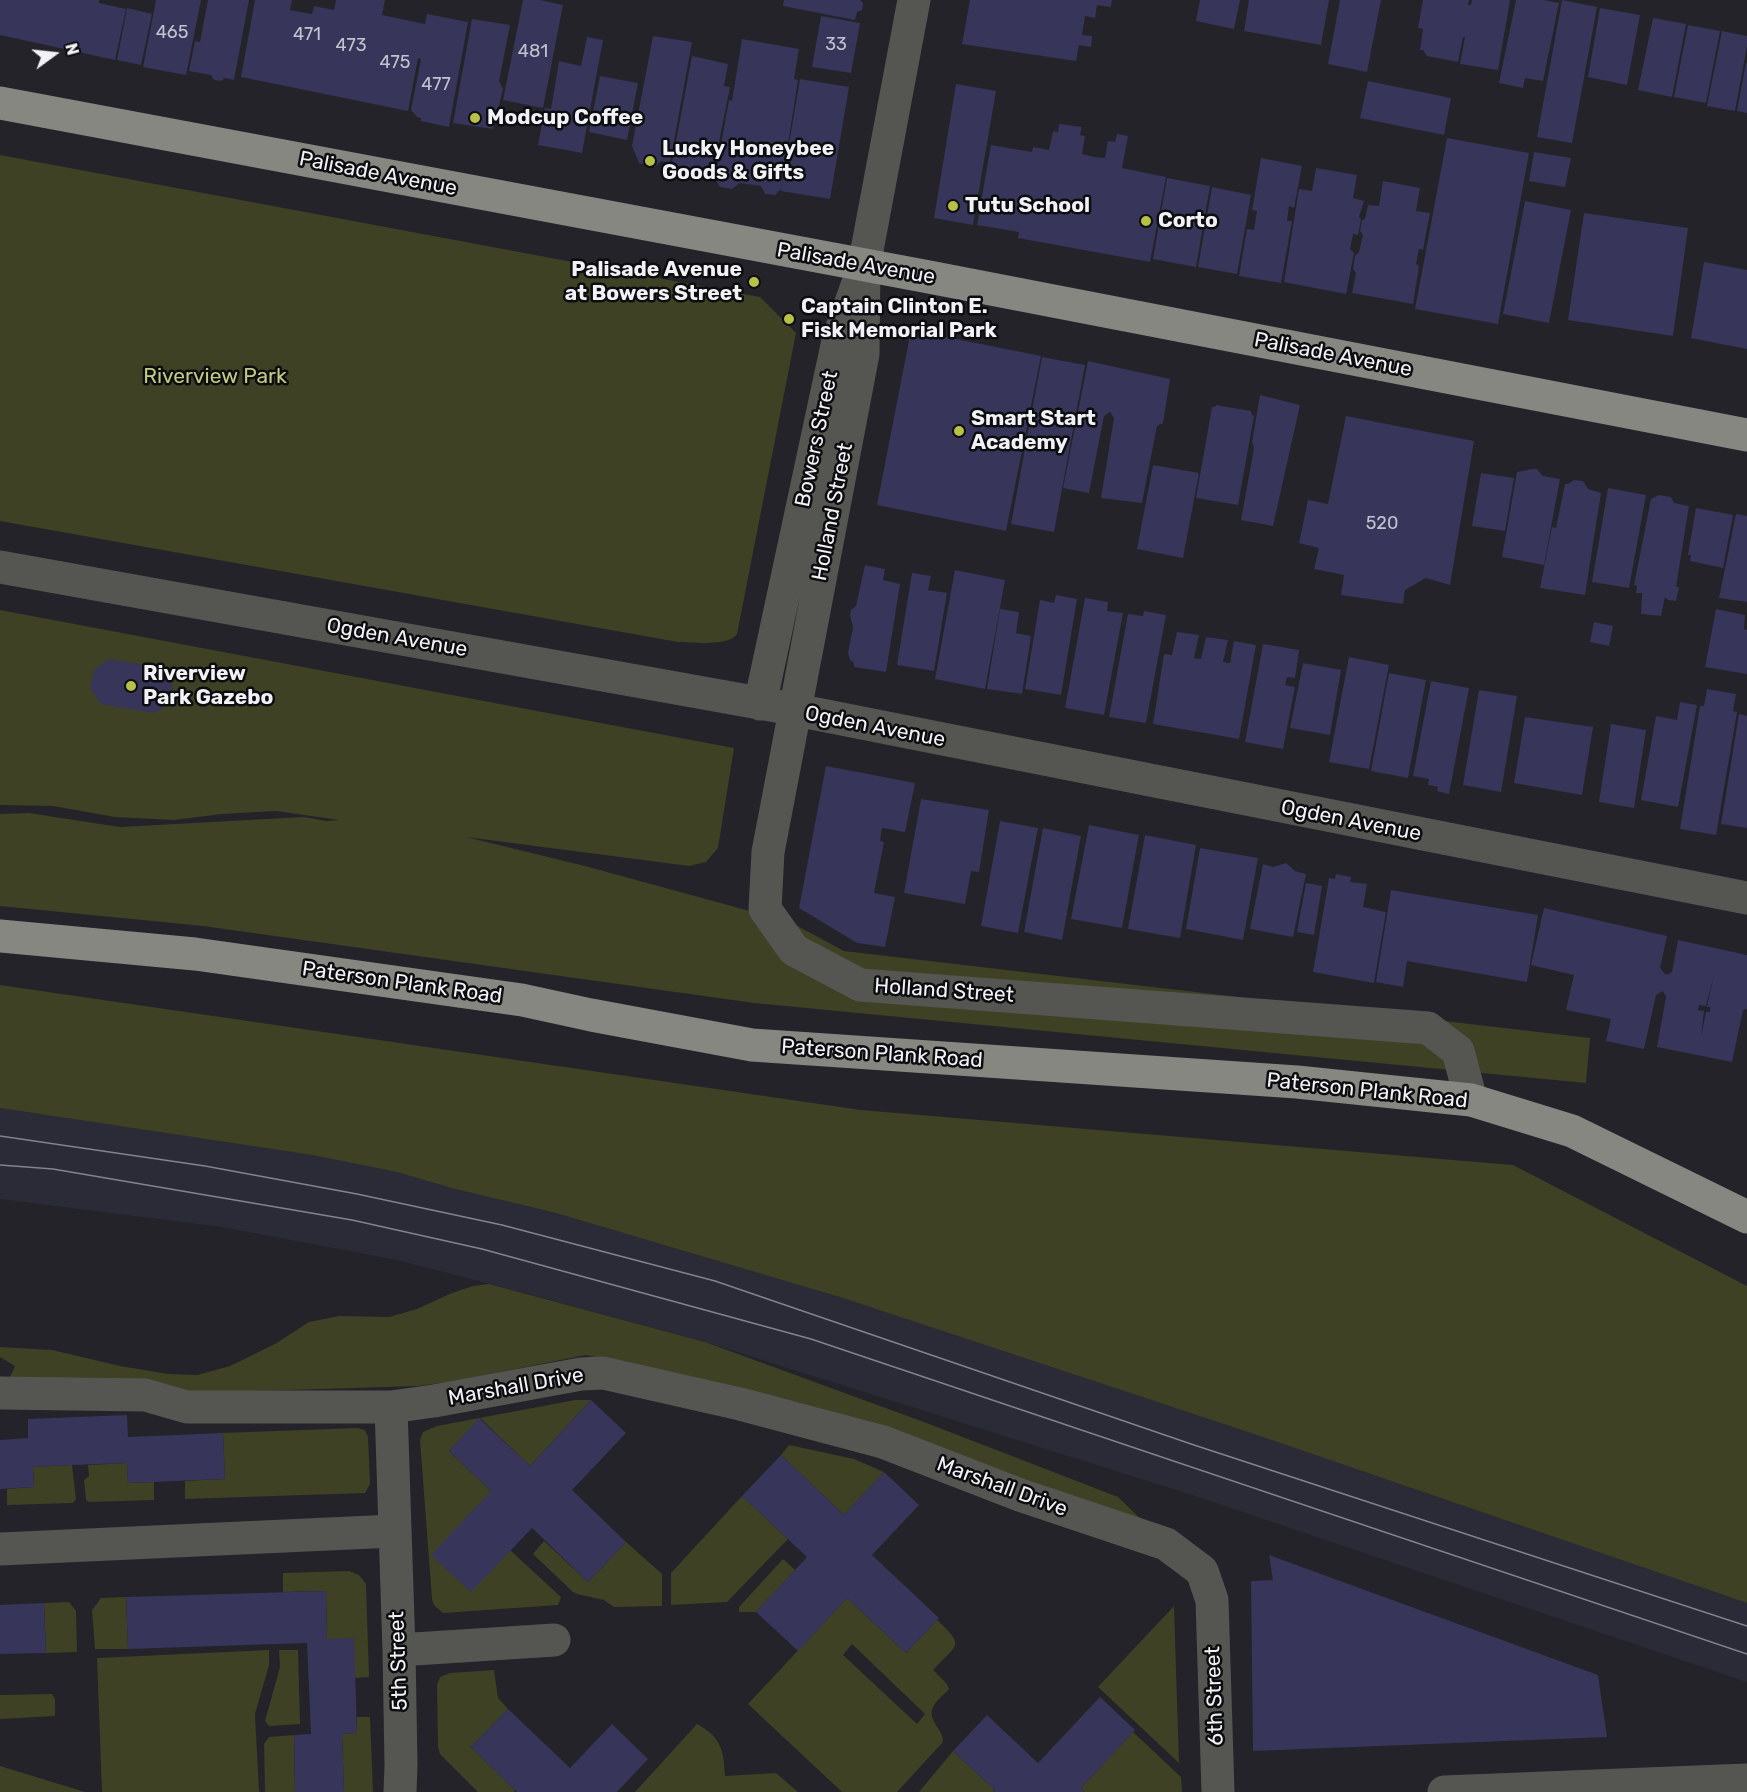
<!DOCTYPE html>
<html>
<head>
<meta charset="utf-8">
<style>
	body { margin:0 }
	#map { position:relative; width:1747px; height:1792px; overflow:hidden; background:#232329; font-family:Rubik,sans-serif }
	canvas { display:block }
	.north { position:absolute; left:24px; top:24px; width:60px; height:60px; -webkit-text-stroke:4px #0c0d0f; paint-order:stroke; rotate:75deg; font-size:16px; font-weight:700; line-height:24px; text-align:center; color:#f2f2f6 }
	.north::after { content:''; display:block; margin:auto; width:21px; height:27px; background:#f2f2f6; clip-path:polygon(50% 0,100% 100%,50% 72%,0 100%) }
</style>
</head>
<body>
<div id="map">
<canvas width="1747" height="1792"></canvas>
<div class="north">N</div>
</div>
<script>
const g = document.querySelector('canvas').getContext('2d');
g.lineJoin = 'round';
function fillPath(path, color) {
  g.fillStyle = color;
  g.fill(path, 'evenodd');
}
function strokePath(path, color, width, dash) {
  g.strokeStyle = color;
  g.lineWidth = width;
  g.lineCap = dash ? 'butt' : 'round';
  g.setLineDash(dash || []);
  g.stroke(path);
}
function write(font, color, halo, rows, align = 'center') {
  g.font = font + ' Rubik,sans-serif';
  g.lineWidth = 5;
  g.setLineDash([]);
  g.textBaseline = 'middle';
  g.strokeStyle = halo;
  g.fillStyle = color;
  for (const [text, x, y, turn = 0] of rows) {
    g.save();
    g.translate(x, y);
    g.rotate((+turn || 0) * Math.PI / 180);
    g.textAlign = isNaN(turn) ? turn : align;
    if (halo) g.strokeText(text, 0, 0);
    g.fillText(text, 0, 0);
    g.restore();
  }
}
const built = new Path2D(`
	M0,1108L312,1155L397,1172L455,1189L556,1213L843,1298L1257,1435L1747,1603V1682L1189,1494L705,1342L536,1296L397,1260L222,1227L0,1199Z`);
const green = new Path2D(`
	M0,155L760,297L796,333L737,634C728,647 693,642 678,642L0,521Z
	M0,610L734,748L718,848L706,862L689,866L466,837L585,866L790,922L844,951L1590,1038L1586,1083L754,1003L203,926L0,906V814L29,813L120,827L304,817L327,821L339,820L276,811L222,814L174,820L115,817L53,806L0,805Z
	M0,985L861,1110L1513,1165L1747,1286V1603L1257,1435L843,1298L556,1213L455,1189L397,1172L312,1155L0,1108Z
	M489,1284L705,1342L924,1422L1118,1497L1147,1525L873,1423L800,1403L586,1355L455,1381L418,1386L192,1393L9,1379L15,1366L0,1357V1347L52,1350L120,1366L168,1374L197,1375L230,1366L275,1344L309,1322L339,1316L389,1317L417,1309L452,1293L473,1286Z
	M575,1400H591L530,1466L480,1418L449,1451L491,1491L510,1550L561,1597L558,1605L443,1613L434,1605L432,1599L420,1440L423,1432L437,1426Z
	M357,1428L365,1430L368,1437L370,1484L365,1493L185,1499V1481L225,1479L223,1433Z
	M789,1445L854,1459L884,1472L844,1515L781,1455Z
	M127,1463L128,1483L154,1482V1500L89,1502L86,1500L84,1480L89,1476L88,1465Z
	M72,1465L76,1499L73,1503L7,1505V1489L34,1487L33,1467Z
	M742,1496L788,1539L727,1602L671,1605V1573Z
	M544,1541L588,1582L626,1542L662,1574V1606L614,1607L604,1600L577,1594L573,1592L533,1554Z
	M783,1559L795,1570L756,1612H739V1607Z
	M349,1571L359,1575L366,1584L369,1677L355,1678L327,1639L326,1591L283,1592V1573Z
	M126,1597L128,1649H95L92,1610L101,1598Z
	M847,1598L906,1653L937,1620C966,1647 957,1644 933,1670L947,1684L949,1689C944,1695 936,1700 933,1707C927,1722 944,1729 943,1742L897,1792H842L748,1704ZM852,1644L925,1714L917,1724L843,1655Z
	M69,1602L76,1611L77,1652L46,1653L44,1603Z
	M1174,1606L1179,1763L1098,1687Z
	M269,1650V1665L255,1714L259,1792H102L97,1658Z
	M279,1650H298L300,1724L269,1726L265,1721L280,1667Z
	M494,1670L498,1698L508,1709L471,1747L515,1790L514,1792H478L440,1754L438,1747L437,1685L440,1677L450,1673Z
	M52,1694L55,1699V1716L0,1719V1695Z
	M357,1717H370L373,1792H344L342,1734L357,1733Z
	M697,1724C721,1737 724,1750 725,1776L776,1773L798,1792H635Z
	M1133,1732L1181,1777L1182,1792H1085L1081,1788Z
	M294,1735L295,1792H265L264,1744L269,1737Z
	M953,1751L995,1790L993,1792H919Z
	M0,1766L85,1792H0Z`);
const building = new Path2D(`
	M0,0H99V3L126,9L115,60L0,35Z
	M156,0H201L186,75L143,67Z
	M208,0H249L234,80L225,78L221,81L214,80L211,75L189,71L195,41L200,42Z
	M255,0H292L290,10L312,14L314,6L334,10L336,0H385L382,15L425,24L427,14L468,22L449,127L421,121V118L417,117L411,110L421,59L418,58L408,111L241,77Z
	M523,0H540L563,5L543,108L503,100Z
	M784,0H860L863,3L862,10L857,12L855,20L783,6Z
	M970,0H1112L1111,7L1097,5L1095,18L1085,16L1082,35L1092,36L1091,47L1079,45L1076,61L962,44Z
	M1200,0H1240L1234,29L1196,21Z
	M1249,0H1329L1321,45L1244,31Z
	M1340,0H1381L1367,72L1328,64Z
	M1423,0H1469L1468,5H1471L1472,0H1510L1498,70L1460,64L1465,37H1463L1458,62L1427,56L1423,50H1420L1423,29L1418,28Z
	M1516,0H1544L1559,3L1543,81L1525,78L1523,88L1499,83Z
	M1562,0L1597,7L1572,143L1537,137Z
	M127,8L152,14L141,65L117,60Z
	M1600,8L1640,15L1627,85L1588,77Z
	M821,16L860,23L851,73L812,67Z
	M1653,18L1686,24L1672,97L1638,90Z
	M472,19L510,25L499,81L503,89L493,129L453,123Z
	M1688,25L1720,31L1706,103L1674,97Z
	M1722,31L1747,36V46L1735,111L1707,106Z
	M653,36L692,42L670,163L661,161L655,167L639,163L632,146Z
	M587,37L603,40L582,153L538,145L545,108L551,109L559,61L581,66Z
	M742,39L799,49L794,79L798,80L781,189L775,195L765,194L761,186L740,183L732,189L720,187L715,178L729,100L732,101Z
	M692,56L728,64L724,86L730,87L712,177L671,168Z
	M1746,63H1747V113L1737,111Z
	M600,76L638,83L627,140L589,132Z
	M800,79L849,87L830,199L781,191Z
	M1368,81L1451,98L1444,135L1360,118Z
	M956,84L996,91L973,225L934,218Z
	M1059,124L1082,127L1080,135L1085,136L1082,154L1094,157L1105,158L1108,141L1115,142L1117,134L1128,136L1122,168L1166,177L1150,262L1018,238L1019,232L977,225L991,145L1032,152L1033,147L1049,150L1053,131L1058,132Z
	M1447,138L1529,153L1498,324L1415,309Z
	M1534,152L1571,158L1565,187L1529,181Z
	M1261,158L1302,166L1294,208L1289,206L1287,221H1292L1281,283L1239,276L1247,229L1254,230L1257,211L1252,210Z
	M1316,168L1357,175L1353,198L1364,201L1359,217L1361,219L1358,235L1353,234L1350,249L1354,253L1346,294L1284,282L1299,189L1312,191Z
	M1167,178L1210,186L1196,267L1153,259Z
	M1383,181L1420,188L1416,211L1430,213L1423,250L1419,249L1416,264L1419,266L1413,304L1352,293L1356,273L1353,269L1355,256L1359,252L1363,235L1360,231L1362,220L1365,219L1368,205L1379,206Z
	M1212,187L1251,195L1237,274L1198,267Z
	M1525,201L1571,210L1549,323L1503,314Z
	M1584,213L1688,228L1673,336L1568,320Z
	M1704,262L1747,270V349L1691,338Z
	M911,330L1041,356L1006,531L877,505Z
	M1042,357L1085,365L1054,532L1011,524Z
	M1088,361L1170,379L1163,423L1157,426L1142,503L1101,498L1114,418L1110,412L1104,416L1089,493L1063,488Z
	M1260,395L1300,405L1273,526L1241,520L1254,448L1252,442Z
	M1216,405L1251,411L1252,415L1254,416L1238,505L1196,498L1212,407H1215Z
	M1346,416L1474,441L1450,585L1426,578L1405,590L1403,604L1341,595L1344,575L1314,569L1319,548L1299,543L1308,500L1328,504Z
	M1153,465L1199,473L1183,558L1137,549Z
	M1532,469H1537L1543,476L1560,479L1544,565L1502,557L1517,472Z
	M1481,473L1514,478L1505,531L1472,526Z
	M1574,480L1583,481L1588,489L1601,493L1585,595L1540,588L1552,527L1556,528L1565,484H1568Z
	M1608,488L1646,495L1629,588L1592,582Z
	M1659,495L1671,497L1674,503L1689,506L1676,587H1679L1676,601L1668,600L1665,597L1661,616L1641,614L1642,593H1636L1637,586L1634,585L1651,499Z
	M1696,508L1733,515L1723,568L1690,561L1691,555H1688Z
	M1736,514L1747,516V602L1719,598Z
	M865,565L885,569L883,580L900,584L886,672L854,667V663L850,660L848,653L853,627L850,615L851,610L856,606Z
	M955,570L1005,580L985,689L935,679Z
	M912,573L931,576L928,590L947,593L934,671L897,665Z
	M1056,595L1077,599L1061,695L1025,689L1040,600L1054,603Z
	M1085,598L1108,602L1107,611L1123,613L1104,715L1065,708Z
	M1000,609L1019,612L1016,633L1031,636L1022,694L987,689Z
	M1716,609L1745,615L1744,629L1747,630V674L1705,667Z
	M1144,611L1166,615L1146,723L1109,717L1128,614L1143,616Z
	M1594,622L1613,626L1609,646L1590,642Z
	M1177,632L1199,635L1194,658L1201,659L1206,637L1228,640L1223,662L1230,663L1234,641L1256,645L1239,739L1153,724L1164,654L1172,655Z
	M1263,644L1299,650L1295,678L1287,677L1285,685L1295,687L1283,749L1245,742Z
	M1349,657L1389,665L1369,769L1329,762Z
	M109,659L162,668L172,684L170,704L154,713L101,704L90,688L94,670Z
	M1303,663L1341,670L1330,735L1290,728Z
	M1389,673L1426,680L1408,778L1371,771Z
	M1431,681L1469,688L1449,794L1437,791L1438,787L1428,785L1429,779L1413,776Z
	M1707,689L1736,694L1733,711L1737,712L1716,835L1680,829L1700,706H1704Z
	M1479,690L1517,696L1501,792L1463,785Z
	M1680,702L1697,705L1678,807L1641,800L1656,716L1677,720Z
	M1739,714L1747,716V828L1721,824Z
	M1525,717L1593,727L1582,795L1514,783Z
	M1611,724L1646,730L1634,808L1599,802Z
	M826,766L915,783L905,832L882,828L880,841L884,842L874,893L895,897L885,947L857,943L799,908Z
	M921,799L989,810L979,872L971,871L965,904L904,893Z
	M1000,821L1038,828L1018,933L981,926Z
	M1089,825L1139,835L1122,928L1071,919Z
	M1043,828L1081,836L1062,940L1024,932Z
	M1145,835L1196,845L1180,938L1128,929Z
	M1200,848L1258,858L1243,940L1186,929Z
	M1286,863L1295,871L1306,874L1293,937L1250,929L1263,864L1273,867Z
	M1336,874L1351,877L1350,882L1367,884L1363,907L1386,912L1374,983L1313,972L1329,878L1335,879Z
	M1306,883L1322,886L1314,935L1297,932Z
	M1391,890L1538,915L1527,982L1407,961L1403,987L1376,982Z
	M1544,908L1667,936L1660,968L1666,975L1672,972L1678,940L1747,955V1009L1743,1010L1732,1062L1657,1047L1666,997L1663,991L1656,995L1644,1049L1606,1041L1611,1019L1566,1010L1574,975L1531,965ZM1714,975L1707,1007H1710V1012H1706L1701,1037L1704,1011L1698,1010L1699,1005L1706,1006Z
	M591,1400L626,1433L572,1490L626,1542L588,1582L532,1528L471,1592L431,1555L491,1491L449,1451L479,1418L530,1466Z
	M127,1415L128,1437L223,1433L225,1479L128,1483L127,1463L72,1465L33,1467L34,1487L0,1489V1440L28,1438V1419Z
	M781,1455L844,1515L884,1472L919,1505L872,1555L939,1618L906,1653L847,1598L798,1651L756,1612L807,1557L742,1496Z
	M1269,1555L1598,1675L1607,1737L1253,1751L1251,1581L1273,1580Z
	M326,1591L327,1639L354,1638L357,1733L342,1734L344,1792H295L294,1735L311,1734L307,1643L128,1649L126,1597Z
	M44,1603L46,1653L0,1654V1605Z
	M1100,1697L1135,1730L1081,1788L1085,1792H993L995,1790L953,1751L987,1715L1038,1763Z
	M508,1709L570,1768L612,1724L648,1759L617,1792H517L471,1747Z`);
const minor = new Path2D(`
	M864,266L863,354L768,852L765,909L794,950L860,985L1428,1028L1458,1051L1471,1100
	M0,567L776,706L1747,898
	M760,704L839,336L864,266L914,0
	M0,1393L145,1395L187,1407H391
	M0,1549L394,1531
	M399,1650L554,1640
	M400,1792L401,1765L399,1650L391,1407L434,1401L581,1374L603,1373L740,1404L883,1442L1020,1495L1166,1544L1202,1571L1212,1600L1218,1792
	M1444,1792L1747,1780`);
const major = new Path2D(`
	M0,103L929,277L1747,435
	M0,936L195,954L522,1000L591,1015L752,1045L1297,1082L1471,1100L1572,1131L1747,1217`);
const tram = new Path2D(`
	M0,1136L205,1166L357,1194L502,1225L715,1281L1194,1445L1747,1626
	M0,1165L53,1169L352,1220L482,1249L811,1339L1747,1654`);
const markers = [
	[475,118,6,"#b8c147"],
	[650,161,6,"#b8c147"],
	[953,206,6,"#b8c147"],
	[1146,221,6,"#b8c147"],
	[754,282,6,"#b8c147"],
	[789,319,6,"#b8c147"],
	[959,431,6,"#b8c147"],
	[131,686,6,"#b8c147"]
];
const numberNames = [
	["465",172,33],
	["471",307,35],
	["33",836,45],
	["473",351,46],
	["481",533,52],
	["475",395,63],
	["477",436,85],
	["520",1382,524]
];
const poiNames = [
	["Modcup Coffee",487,118],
	["Lucky Honeybee",662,149],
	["Goods & Gifts",662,173],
	["Tutu School",965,206],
	["Corto",1158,221],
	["Palisade Avenue",742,270,"right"],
	["at Bowers Street",742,294,"right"],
	["Captain Clinton E.",801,307],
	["Fisk Memorial Park",801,331],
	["Smart Start",971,419],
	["Academy",971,443],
	["Riverview",143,674],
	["Park Gazebo",143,698]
];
const streetNames = [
	["Palisade Avenue",378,174,11],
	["Palisade Avenue",856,264,10],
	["Palisade Avenue",1333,355,11],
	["Bowers Street",817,439,-78],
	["Holland Street",833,512,-79],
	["Ogden Avenue",397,638,10],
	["Ogden Avenue",875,727,11],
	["Ogden Avenue",1351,821,11],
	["Paterson Plank Road",402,983,8],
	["Holland Street",944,991,4],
	["Paterson Plank Road",882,1054,4],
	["Paterson Plank Road",1367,1091,6],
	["Marshall Drive",516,1387,-10],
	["Marshall Drive",1002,1487,20],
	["5th Street",399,1661,-92],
	["6th Street",1215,1696,-92]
];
const parkNames = [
	["Riverview Park",215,377]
];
fillPath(built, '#2b2b37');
fillPath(green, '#3e4124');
fillPath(building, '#373559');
strokePath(minor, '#555652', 33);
strokePath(major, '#868780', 33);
strokePath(tram, '#838389', 1.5);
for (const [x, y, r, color] of markers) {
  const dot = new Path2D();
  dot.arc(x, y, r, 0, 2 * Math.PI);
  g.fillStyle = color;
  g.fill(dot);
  strokePath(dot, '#0c0d0f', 2);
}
write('18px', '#c3c3cf', null, numberNames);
write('bold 21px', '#f2f2f6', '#0c0d0f', poiNames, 'left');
write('21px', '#f2f2f6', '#0c0d0f', streetNames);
write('21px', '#c4ca84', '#0c0d0f', parkNames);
</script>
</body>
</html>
